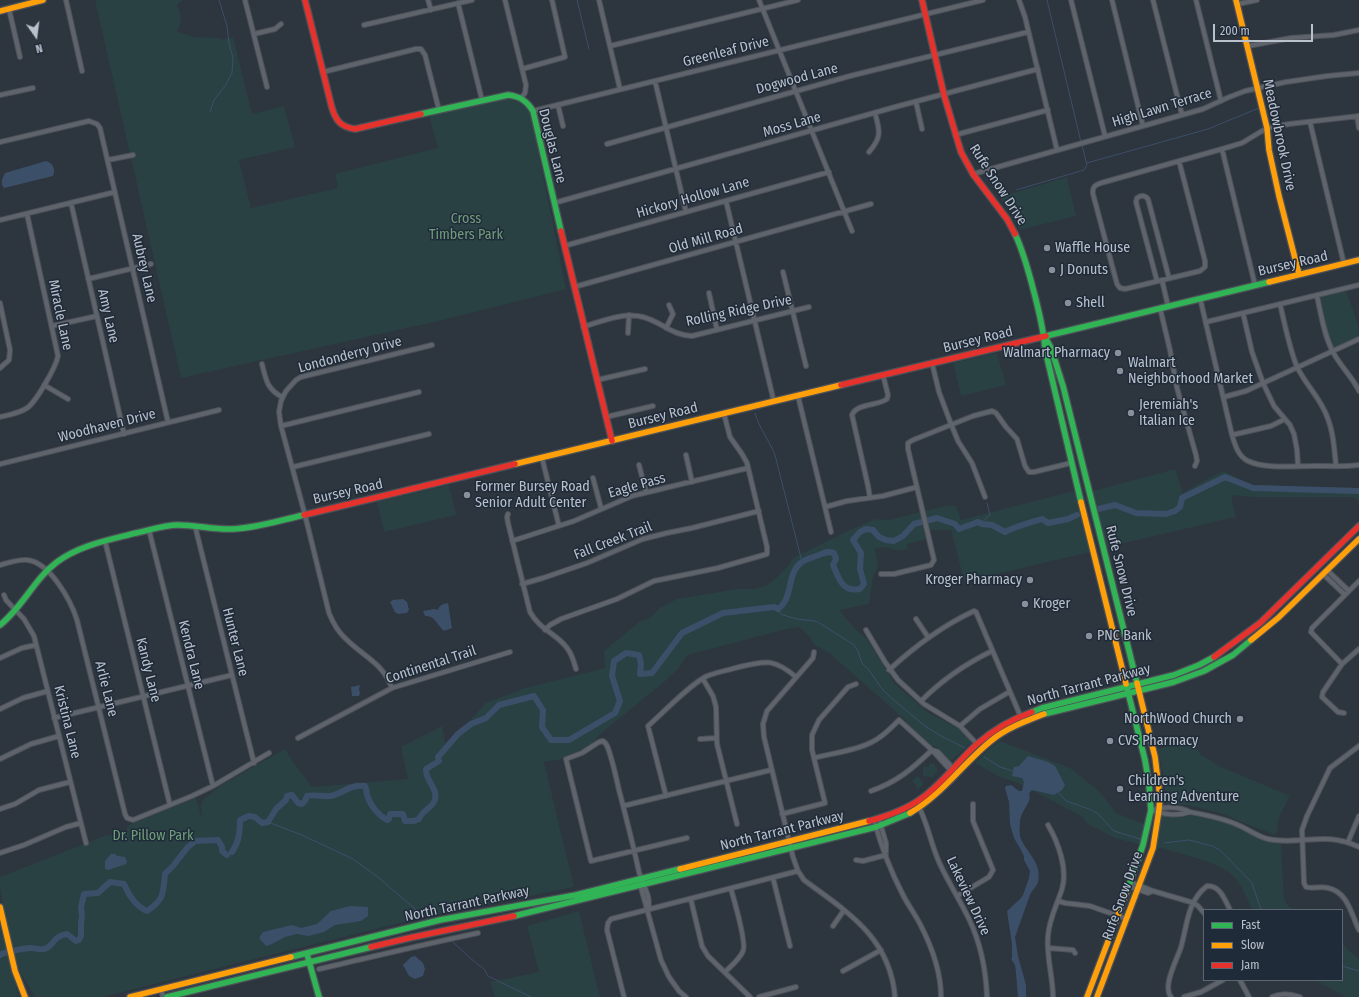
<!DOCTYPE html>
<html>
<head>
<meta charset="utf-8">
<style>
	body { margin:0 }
	#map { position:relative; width:1359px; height:997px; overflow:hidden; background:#2d353e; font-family:"Fira Sans Condensed",sans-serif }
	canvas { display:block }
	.legend { position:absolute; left:1203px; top:909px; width:140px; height:72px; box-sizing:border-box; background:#202b39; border:1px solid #5d6774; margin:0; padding:5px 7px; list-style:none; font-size:12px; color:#b9c1cd }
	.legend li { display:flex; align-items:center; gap:8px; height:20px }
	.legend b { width:20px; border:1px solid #5d6774 }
	.north { position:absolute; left:16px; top:16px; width:40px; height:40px; -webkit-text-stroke:3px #202b39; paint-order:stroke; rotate:166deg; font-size:11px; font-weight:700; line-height:16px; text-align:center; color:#b9c1cd }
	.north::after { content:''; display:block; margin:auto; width:14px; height:18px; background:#b9c1cd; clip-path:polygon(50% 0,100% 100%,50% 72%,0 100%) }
	.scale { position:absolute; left:1213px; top:24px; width:100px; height:18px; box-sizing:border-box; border:2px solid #b9c1cd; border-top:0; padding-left:5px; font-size:12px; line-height:14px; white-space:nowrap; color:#b9c1cd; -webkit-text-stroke:3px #202b39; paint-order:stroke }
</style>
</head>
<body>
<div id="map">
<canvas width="1359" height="997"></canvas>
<ul class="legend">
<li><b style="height:5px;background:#30b455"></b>Fast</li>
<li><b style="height:5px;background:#ff9f0a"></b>Slow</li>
<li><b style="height:5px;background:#e5322d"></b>Jam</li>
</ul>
<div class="north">N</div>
<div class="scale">200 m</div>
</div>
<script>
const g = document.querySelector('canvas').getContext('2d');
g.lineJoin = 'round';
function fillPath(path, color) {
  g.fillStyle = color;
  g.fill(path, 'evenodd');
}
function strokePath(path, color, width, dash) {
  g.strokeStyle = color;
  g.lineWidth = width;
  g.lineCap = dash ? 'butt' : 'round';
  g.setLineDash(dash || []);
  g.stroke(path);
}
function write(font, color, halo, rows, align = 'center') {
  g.font = font + ' "Fira Sans Condensed",sans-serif';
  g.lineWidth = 3;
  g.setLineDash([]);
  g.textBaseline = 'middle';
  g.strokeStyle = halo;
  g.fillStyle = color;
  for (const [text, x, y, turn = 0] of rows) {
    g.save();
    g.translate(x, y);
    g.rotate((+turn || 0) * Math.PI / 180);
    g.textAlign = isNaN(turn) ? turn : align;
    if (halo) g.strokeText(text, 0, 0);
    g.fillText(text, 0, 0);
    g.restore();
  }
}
const green = new Path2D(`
	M95,0H183L177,5C181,14 183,20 178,29L176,31L194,37L221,38V40L233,37L252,114L284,106L295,147L239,160L251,208L338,188L335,174L438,148L429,115L505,98C518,99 525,103 531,116L566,289L434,322L181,378Z
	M1067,177L1076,216L1020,230L1000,197Z
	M1346,291C1351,306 1359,321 1359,337L1334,348L1329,335L1320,298L1321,296Z
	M997,353L1006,385L961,396L953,363Z
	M1175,469L1183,493L1194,486L1223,471L1253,485L1359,489V501L1351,497H1253L1231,495L1236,517L1107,547L1093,491Z
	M449,485L456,515L384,532L377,502Z
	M1074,491L1090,552L993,575L964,580L951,530H931L924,531L926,539L907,544L908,549L898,551L886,547L875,549L878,567L873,577L869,604L839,610L857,631L867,639L895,684L927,712L959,729L972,742L951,761L939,749L930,744L916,733L903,718L829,653L815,645L809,636L799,627L783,630L687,655L679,668L664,682L600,734L594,742L581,750L567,755L562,759L544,762L574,887L424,917L102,997H35L19,970L6,924L0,887V877L107,835L117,837L121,831L127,833V826L196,798L202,818L201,804L204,799L220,786L285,749L294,763L312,787L408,779L401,747L442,726L446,746L486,703L525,688L605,668L604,651L639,622L650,618L661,607L677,599L737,589H751L763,587L772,582L789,565L793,558L852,529L876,519L888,520L945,506H956L961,520Z
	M1000,741L1070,768L1100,792L1116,813L1146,825L1142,845L1115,838L1086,823L1083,817L1020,784L1000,777L975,763L989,749Z
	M1192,741L1200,754L1219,766L1290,796L1279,817L1276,835L1256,828L1220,813L1188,805L1166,804L1164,778L1158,749Z
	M929,763L935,764V767H937V774L934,773V777L923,776V766L929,767Z
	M918,776L924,784L918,789L912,780Z
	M1164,815L1195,816L1230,823L1267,841L1281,844L1284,898L1287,905L1294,910H1252C1247,899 1242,884 1232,875C1219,862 1175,852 1156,847L1161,817Z
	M579,911L600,997H495L490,982L539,972L527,926Z
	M0,926L18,995L19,997H0Z
	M1342,942L1347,949L1359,959V997H1346L1315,980H1342Z`);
const water = new Path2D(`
	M46,161C53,163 56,169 53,176L4,188C0,183 2,179 5,173Z
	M403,599L407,602L409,610L407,613L398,614L395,612L390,602L393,600Z
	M448,603L452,628L444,631C437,625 435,615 425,616L423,611L434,609L438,610C439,605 443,604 448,603Z
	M360,685L359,689L360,693L359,696H352L351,687Z
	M1028,756L1048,762L1055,766L1065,785L1062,790L1054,795L1032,790C1027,794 1031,796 1029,801C1026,808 1021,813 1020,821C1020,825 1019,831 1020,836C1024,851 1043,862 1038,882C1037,886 1032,890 1030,895L1015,937L1018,956L1026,985V997H1018L1016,973L1015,965L1011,959L1012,958V944L1007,911L1020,899L1023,895L1029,878L1030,871L1024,860V856L1021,850L1014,838L1010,824L1009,802L1005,788L1006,786L1011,785L1019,791H1022L1024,782L1022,778L1012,776L1014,767L1019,766Z
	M111,854H115L117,856L125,857L127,861L126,864L108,870L105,869V861Z
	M350,906L368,907V916L361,921L335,925L324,932L308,936L297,934L285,937L272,944L266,946L259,938L263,932L292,925L301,928L317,924L331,911Z
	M415,956L423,963L425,969L423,976L415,979L409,976L403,965L411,957Z`);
const stream = new Path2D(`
	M577,0L589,49
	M1047,0L1081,142
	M210,112L214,100L225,86L232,73L233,58L229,43L227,26L219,0
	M1087,163L1208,129L1259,108
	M1016,190L1084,170L1087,165L1082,145
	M755,413C759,428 769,440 775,455L802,562
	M981,523L990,515L987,503
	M778,609L781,614L783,615L797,619L815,621L821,624L854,645L858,651L862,663L869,670L882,689L889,696L925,726L941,736L965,748
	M984,757L1000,767L1013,771
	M1058,792L1066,801L1089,809L1097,813L1114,831L1140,839
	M268,822L304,836L353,859L379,878L423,916
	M1164,843L1189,840L1212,846L1220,850L1252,883L1261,910
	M453,942L470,958L484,969L488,976L531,997
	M1342,966L1359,971`);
const river = new Path2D(`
	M1098,509L1115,505L1136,513L1166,514L1175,511L1180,507L1182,498L1225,477L1253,488L1359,491
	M232,852C239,842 240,832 240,820L249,816L255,817L262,823L268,822L276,809L286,800L287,796L292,795L298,803L302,804L305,801L307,796C315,794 322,797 330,796C343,794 349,784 365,786C367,790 366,791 367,795C370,805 378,815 387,820L389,819L390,814H403L405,821H414L419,819C423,810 431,808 434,802C440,790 425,781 426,769L439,761L438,757L458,734L471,724L486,718L499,705L534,696L543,710L542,727L551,740H569L615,713L620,701L612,676L614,661L626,653L639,655L641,664L640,674L652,673L682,633L723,613L774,607L778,609C794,598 786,573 802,562C806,559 811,558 816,556C823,554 827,550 834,553L836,559L833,565C839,579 842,592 860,589L864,584L860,569L861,553L853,540L860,532L866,529L873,530L879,537L886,540L894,541L903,536L914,524L937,518L955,524L959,529L978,522L982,524L992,525L1005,532C1017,526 1029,523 1042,519L1048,523L1068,519L1077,515
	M0,955C4,952 26,948 31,948C35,948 41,950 44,949C54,947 52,936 67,934L76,941L79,940L81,936V923L82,917L81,907L84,894L98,893L110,882L124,884C129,895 135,906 147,911C164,900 163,894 165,874L173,866L187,848L195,841L218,840L222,847V851L227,855`);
const street = new Path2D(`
	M66,0L82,71
	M245,0L267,87
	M428,0L431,10
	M505,0L526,85L525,93L521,98
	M599,0L620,89
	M759,0L852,231
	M1019,0L1025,17L1057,150
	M1071,0L1105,136
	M1112,0L1143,126
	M1153,0L1182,115
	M1196,0L1221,101
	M458,3L482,100
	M1238,4L1257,0
	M9,9L20,57
	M364,25L472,0
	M254,34L275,29L281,24
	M610,46L798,0
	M1248,46L1291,38L1334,35L1359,30
	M522,69L565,57L552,0
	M323,72L416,49H421L425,55L439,110
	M655,81L686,212
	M0,95L33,88
	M916,102L922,129
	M558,105L563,126
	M533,111L983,0
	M1357,116L1359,128
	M1310,122L1344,264
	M955,135L1048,110
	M0,142L89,121L97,124L100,128L168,422
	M607,144L850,76L1028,32
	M1222,149L1255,285
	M869,152C882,137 880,131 875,113
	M108,160L133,155
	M1179,161L1205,261V267L1200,271L1125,289L1120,288L1117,284L1093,194C1092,187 1095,185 1101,183L1222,149L1242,143L1267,128L1289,124L1359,116
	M973,174L1203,109L1227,98L1245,91L1286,82L1327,76L1359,73
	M726,201L774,402
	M71,203L124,434
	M554,203L895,107L1038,69
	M0,220L115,192
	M564,246L829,172
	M783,272L806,366
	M88,279L151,264
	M1162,280L1168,306
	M1157,281L1136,202L1137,198C1141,195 1145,195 1148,199L1169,278
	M574,287L871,204
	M709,293L717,330
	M1317,296C1321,314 1324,335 1333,352C1340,366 1352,376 1359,391
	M1200,298L1232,435C1235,445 1238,456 1248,461C1264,469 1294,466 1313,466C1328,466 1344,467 1359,465
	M0,303L10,350L9,360L0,368
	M1280,304C1285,325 1289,347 1297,367C1304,381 1315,393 1322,406C1333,425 1334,445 1336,466
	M1160,308L1170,350L1177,388L1196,455L1197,461L1195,466
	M1243,313L1252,352L1263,383L1274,406L1290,425L1294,434L1297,450L1298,466
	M1206,322L1359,285
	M52,326L97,316
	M583,327C602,321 624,312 643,317C662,322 671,335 692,336L809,307
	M666,328L673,314L669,305
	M628,333L629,315
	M932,363L939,392L951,424L958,441L972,463L985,497
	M262,364C266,380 267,389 282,397
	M597,380L645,369
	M44,385L68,399
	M798,396L831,532
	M1224,397L1246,391L1359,339
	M0,417C9,415 20,413 27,408C36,402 56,367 58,356L27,214
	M606,417L653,406
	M281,426L419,392
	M1232,435L1271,426L1285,419
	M686,455L692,482
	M542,458L559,526
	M0,464L219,410
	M639,465L646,492
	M293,467L429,434
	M593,478L601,508
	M870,498L868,486L852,415C857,403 878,406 887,399L888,395L883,375
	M825,507L847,501L883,496L917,487
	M508,514L507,517L508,523L530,612C540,630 557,634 567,648C572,654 574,662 576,669
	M195,526L254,763
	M149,530L213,786
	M105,541L170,805
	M512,541L574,521L632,496L748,468
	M0,565C8,563 19,559 27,560C50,562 71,601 77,620L125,814L127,818L133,820L192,796L213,786L269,753
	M1327,570L1349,591
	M881,574H894L927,566L931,565L934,560L908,449V443L913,440L973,416L992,411L996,413L1006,427L1017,439L1025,466L1029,472H1034L1071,463
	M1323,574L1345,595
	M522,584L543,578L587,563L643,539L667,533L692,528L759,511
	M4,595L6,600L24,619L34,636L86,843
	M916,619L928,637
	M545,630L550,625L561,619L617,599L654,581L718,568L767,554V547L747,463L742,454L730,437L724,414
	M866,630L885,662L898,680L924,704L960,726L977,744
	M814,652L813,658L767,711L763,724L764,737L793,857L798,871L804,880C847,912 890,937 895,997
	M0,658L22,648L36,645
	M1342,664L1311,632L1312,628L1359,581
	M889,670C915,646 942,626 974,611L976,612L1023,722
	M703,679L713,696L716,707L717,744L737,824
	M392,688C382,662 364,657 346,639C338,632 333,623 329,613L305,515L281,426L279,412L281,401L286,391L296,380L301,377L432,345
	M921,701C942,680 965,664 992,651
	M0,709L23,698L48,691
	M1344,713L1338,712L1322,697L1323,692L1342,664L1359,649
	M54,718L232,675
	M960,726L980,709L1009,692
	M298,738L392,688L510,652
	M700,739L716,738
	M1359,746L1330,768L1307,816L1302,830L1304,883L1306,887C1312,889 1321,886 1328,888C1348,892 1351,914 1359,930
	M932,750L938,752L955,770
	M814,758C833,753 855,751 872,742C883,737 891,728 899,720L932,750L952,772
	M0,759L31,744L59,736
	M871,791C897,782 912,769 932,750
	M666,796L648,726C664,712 689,685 707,676C717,672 729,670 739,667C766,660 775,659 796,677
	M623,806L771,770
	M919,807C928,825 931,844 939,862C948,882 960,900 969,919C981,944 986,971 987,997
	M0,809L15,804L39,790L70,782
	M1151,810C1162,807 1180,806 1190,812C1206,815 1223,818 1238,825C1248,829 1258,837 1268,839C1301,846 1325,830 1359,847
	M1151,810C1163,815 1178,816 1190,812
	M782,814L825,803L812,750V735L819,720L848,687L856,684
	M879,819L886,843V852
	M874,820C881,846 891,872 903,895C908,905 915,914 920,924C932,947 941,971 941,997
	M1048,825C1058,842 1068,869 1062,889C1057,905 1049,919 1048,936C1046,956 1053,977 1053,997
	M1348,842L1359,816
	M0,853L24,845L66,827L81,823
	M856,860L863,861L886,855
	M773,878L790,946
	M1131,882L1153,891L1194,903L1198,906L1204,913
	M640,884L661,960L669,977L679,991L686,997
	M1129,886L1148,893L1153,891
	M957,896L989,877L993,870L973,821V804
	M691,900L702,946L708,956L750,997
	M1058,901L1065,903L1090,906L1127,919
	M648,910C652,897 642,883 639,872C633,844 626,817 619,790C616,777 613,762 608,748C607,745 606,743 603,741L599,742L582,753L566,759L591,861L687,838
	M833,926L844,910
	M1048,948L1073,950L1075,953
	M319,969C372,957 425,944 478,933
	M843,971L881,950
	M725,972C731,966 740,959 743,951C747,943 734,900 731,889
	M1240,980L1249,997
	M161,989L163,997
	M624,997L607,930L608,923L611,919L798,871
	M759,997L796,987
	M1171,997C1162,986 1177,960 1181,947C1187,927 1187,901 1207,886C1220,885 1225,900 1230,910
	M1184,997L1201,992L1223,980
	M1272,997C1281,993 1291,994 1300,997`);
const fast = new Path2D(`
	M421,114L508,95C520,96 527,101 533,111L561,231
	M1015,234C1025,255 1030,277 1036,300C1040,316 1044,332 1045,349L1081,502
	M1046,336L1269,282
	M1045,337L1051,348L1063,386L1137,683
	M0,625C23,607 34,579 57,562C80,545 109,540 136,533C150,530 164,525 178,525C197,525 214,530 233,529C257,528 281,520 304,515
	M1126,684L1145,760L1149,784L1151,810L1143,845L1126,894
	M1032,712L1042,708L1174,675L1199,665L1214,657
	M1044,714L1174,682L1204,671L1233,655L1251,640
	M514,916L876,827L910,813
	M307,954L319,997
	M291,957L440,920L576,895L680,869
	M167,997L371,947`);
const slow = new Path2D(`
	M1236,0L1267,128L1269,150L1279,196L1299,274
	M0,11L43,0
	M1269,282L1359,260
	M515,464L841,385
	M1081,502L1126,684
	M1251,640L1279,617L1359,539
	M910,813C942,795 963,763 992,740C1007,728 1026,721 1044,714
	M680,869L869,821
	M0,907L15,971L25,997
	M130,997L291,957
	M1087,997L1126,894
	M1097,997L1153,848L1159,810L1160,797L1155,757L1137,683`);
const jam = new Path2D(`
	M305,0L332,108C336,121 341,127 355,129L421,114
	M922,0L944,95L961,152L973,174L1007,219L1015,234
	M561,231L612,441
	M841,385L1046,336
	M304,515L515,464
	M1214,657L1260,623L1359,526
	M869,821C888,816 907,809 922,798C943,783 958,761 977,744C993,730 1012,719 1032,712
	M371,947L409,938L514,916`);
const markers = [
	[1047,248,4,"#88909b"],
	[1052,270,4,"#88909b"],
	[1068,303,4,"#88909b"],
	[1118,353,4,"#88909b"],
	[1120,371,4,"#88909b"],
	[1131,413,4,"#88909b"],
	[467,495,4,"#88909b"],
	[1030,580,4,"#88909b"],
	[1025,604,4,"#88909b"],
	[1089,636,4,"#88909b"],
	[1240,719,4,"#88909b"],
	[1110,741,4,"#88909b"],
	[1120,789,4,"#88909b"]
];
const streetNames = [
	["Greenleaf Drive",726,52,-14],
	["Dogwood Lane",797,79,-15],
	["High Lawn Terrace",1162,108,-17],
	["Moss Lane",792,125,-16],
	["Meadowbrook Drive",1279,135,78],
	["Douglas Lane",552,146,76],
	["Rufe Snow Drive",998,185,57],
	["Hickory Hollow Lane",693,198,-16],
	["Old Mill Road",706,239,-16],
	["Bursey Road",1293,264,-13],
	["Aubrey Lane",144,268,77],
	["Rolling Ridge Drive",739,311,-12],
	["Miracle Lane",60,315,78],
	["Amy Lane",108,316,77],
	["Bursey Road",978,340,-14],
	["Londonderry Drive",350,355,-15],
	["Bursey Road",663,416,-14],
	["Woodhaven Drive",107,426,-14],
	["Eagle Pass",637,486,-16],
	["Bursey Road",348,492,-13],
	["Fall Creek Trail",613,541,-21],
	["Rufe Snow Drive",1121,571,76],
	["Hunter Lane",235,642,76],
	["Kendra Lane",191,655,76],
	["Continental Trail",431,665,-18],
	["Kandy Lane",148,670,76],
	["North Tarrant Parkway",1089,685,-15],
	["Arlie Lane",106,689,76],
	["Kristina Lane",67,722,76],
	["North Tarrant Parkway",782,831,-14],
	["Lakeview Drive",968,896,65],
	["Rufe Snow Drive",1123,896,-70],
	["North Tarrant Parkway",467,904,-12]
];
const parkNames = [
	["Cross",466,219],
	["Timbers Park",466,235],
	["Dr. Pillow Park",153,836]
];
const poiNames = [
	["Waffle House",1055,248],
	["J Donuts",1060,270],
	["Shell",1076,303],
	["Walmart Pharmacy",1110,353,"right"],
	["Walmart",1128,363],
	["Neighborhood Market",1128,379],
	["Jeremiah's",1139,405],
	["Italian Ice",1139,421],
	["Former Bursey Road",475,487],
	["Senior Adult Center",475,503],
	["Kroger Pharmacy",1022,580,"right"],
	["Kroger",1033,604],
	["PNC Bank",1097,636],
	["NorthWood Church",1232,719,"right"],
	["CVS Pharmacy",1118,741],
	["Children's",1128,781],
	["Learning Adventure",1128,797]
];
fillPath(green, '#2a4144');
fillPath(water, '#3c4f69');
strokePath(stream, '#3c4f69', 1);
strokePath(river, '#3c4f69', 6);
strokePath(street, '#4c5158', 6);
strokePath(fast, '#4c5158', 8);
strokePath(slow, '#4c5158', 8);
strokePath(jam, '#4c5158', 8);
strokePath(street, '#5f636b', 4);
strokePath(fast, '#30b455', 5.5);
strokePath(slow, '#ff9f0a', 5.5);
strokePath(jam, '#e5322d', 5.5);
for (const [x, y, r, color] of markers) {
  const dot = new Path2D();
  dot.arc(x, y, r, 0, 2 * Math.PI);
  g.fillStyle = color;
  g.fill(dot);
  strokePath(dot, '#202b39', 1.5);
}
write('14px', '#b9c1cd', '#202b39', streetNames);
write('14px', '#709e7a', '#202b39', parkNames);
write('14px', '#b9c1cd', '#202b39', poiNames, 'left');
</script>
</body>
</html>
